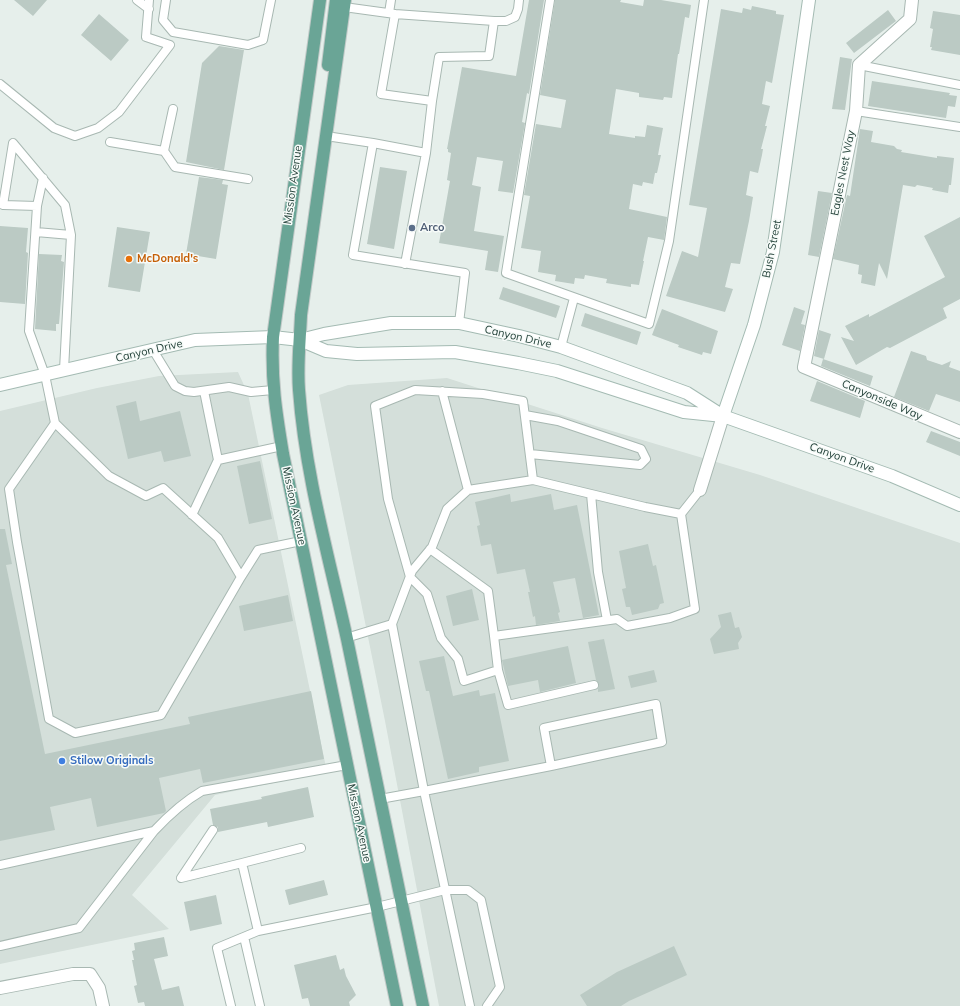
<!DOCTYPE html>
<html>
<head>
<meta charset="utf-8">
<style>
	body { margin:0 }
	canvas { display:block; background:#e6efeb }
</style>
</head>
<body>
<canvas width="960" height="1006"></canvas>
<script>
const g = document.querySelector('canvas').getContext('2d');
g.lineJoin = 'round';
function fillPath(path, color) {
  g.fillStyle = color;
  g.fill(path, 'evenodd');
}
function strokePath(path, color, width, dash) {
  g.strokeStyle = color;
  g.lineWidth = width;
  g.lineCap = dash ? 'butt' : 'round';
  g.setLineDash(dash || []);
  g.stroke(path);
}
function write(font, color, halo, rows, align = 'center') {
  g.font = font + ' Mulish,sans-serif';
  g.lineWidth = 3;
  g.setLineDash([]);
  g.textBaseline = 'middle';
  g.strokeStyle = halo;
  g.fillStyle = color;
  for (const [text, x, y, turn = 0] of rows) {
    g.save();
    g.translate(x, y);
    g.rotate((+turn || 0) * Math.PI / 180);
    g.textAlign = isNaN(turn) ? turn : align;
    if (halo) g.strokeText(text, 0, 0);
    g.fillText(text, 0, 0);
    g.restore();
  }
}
const built = new Path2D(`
	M238,372L248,394L327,772L215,795L132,895L169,929L0,964V411L97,388L159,376Z
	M447,378L602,428L760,475L960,543V1006H439L385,721L319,395L348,385Z`);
const building = new Path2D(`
	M14,0H47L33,16Z
	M529,0H544L529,94L527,93L522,122L525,123L513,193L498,191L503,161L477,157L472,185L481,187L474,231L504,236L498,272L485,270L488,251L439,243L450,181L447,180L451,153L448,152V149H447L462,67L516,76Z
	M555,0H621L620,2L643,6L644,0H661L691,5L689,18L685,17L679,54H678L672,98L664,97L663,100L639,97V93L616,89L609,134L635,138V136L645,137L647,125L663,128L658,155H661L657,173H655L653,184L643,182L642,186L633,184L629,209L667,217L664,240L648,237L643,261H644L639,285L631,284V287L606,283L607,279L585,275L584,279L575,278L574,284L555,281L556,275L538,272L541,251L521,248L530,196L524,195L536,124L561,128L566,100L540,95Z
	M752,6L776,11V14L784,15L772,83L766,81L762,104L770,106L765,126H767L761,149H763L762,155L758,173L750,171L746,195L753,197L749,221L740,264L731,263L725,287L733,289L725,312L666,296L682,251L698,257L707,208L689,205L721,9L742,13L743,8L751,10Z
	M888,10L896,21L854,53L846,43Z
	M933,11L960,15V55L931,50L932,47H930L933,29L930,28Z
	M99,14L129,40L111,61L81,35Z
	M219,46L244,50L224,170L186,162L202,63Z
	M840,57L852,59L845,110L832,109Z
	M872,81L950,93L949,95L957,96L955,107L948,106L946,118L868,106Z
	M860,129L873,131L871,142L894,146L897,149L902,150L901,152L937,158V156L954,158L951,185H949L948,193L932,190L933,188L917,185L915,187L903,185L887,279L879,263L875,286L861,283L862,275L858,274L859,265L833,259L847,195L850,196Z
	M380,167L407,171L394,249L367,244Z
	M199,177L223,180L222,184L228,185L216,259L186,254Z
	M818,191L832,193L819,257L808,255Z
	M960,217V299L943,308L947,318L890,348L887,347L856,365L841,337L854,341L845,326L869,314V317L945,277L924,236Z
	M0,226L28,228L26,252L28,253L25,304L0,302Z
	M117,227L150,232L140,292L108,287Z
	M39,254L62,255L61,261L64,262L59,324H56V331L35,329Z
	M503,287L560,306L556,318L499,299Z
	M794,307L805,311L801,324L805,325L800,351L782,345Z
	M662,309L718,331L711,354L703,352L702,355L678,347L679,345L652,335Z
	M585,313L641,332L637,345L581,326Z
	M819,330L831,334L824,359L814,356Z
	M911,351L926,356L927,360L942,365L951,361L949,367L960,371V402L936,394L929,411L894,397Z
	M823,359L873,376L870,386L821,366Z
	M817,381L865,401L860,418L810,401Z
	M136,401L140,421L180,411L191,456L164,462L161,451L128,459L116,406Z
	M931,431L960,442V456L926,442Z
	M260,461L272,519L249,524L237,466Z
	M510,494L511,502L551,494L554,510L577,505L599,615L583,618L575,578L553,582L560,612L558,613L560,621L536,625L535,616L533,617L528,592H530L525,569L497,574L491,544L481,546L477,526L480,525L475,502Z
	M0,529H5L12,564L6,565L45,754L190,724L188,717L311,691L324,759L203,783L200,769L159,778L166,811L164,813L97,827L91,798L50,807L55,830L0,841Z
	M648,544L653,566L656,565L664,603L660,604L658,609L632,615L630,607H626L622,589L626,588L619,551Z
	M472,589L479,620L453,626L446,596Z
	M288,595L293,621L244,631L239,606Z
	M731,612L735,628L739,627L742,637L738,643L739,649L714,654L710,639L721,627L718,615Z
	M604,639L615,689L598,692V689L599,684L596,680L588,642Z
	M568,646L576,683L540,692L538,680L508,686L502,660Z
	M444,656L453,696L479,690L480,696L495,693L509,761L479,767V772L448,779L429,691H426L419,661Z
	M654,670L657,682L631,688L628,676Z
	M308,787L314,817L268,827L267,822L218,832V827L213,825L210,809L262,799L261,797Z
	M324,880L328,895L289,905L285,890Z
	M216,895L222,924L190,931L184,902Z
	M164,937L168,956L154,959L162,990L179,986L184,1006H145L144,1002L138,1003L134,986L137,985L132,960H134L132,951L135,950L134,943Z
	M674,946L687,975L629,1001L621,1006H587L580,995L617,972Z
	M336,955L340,970L344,968L346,976L356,995L349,1002L350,1006H310L308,998L302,999L294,965Z`);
const lane = new Path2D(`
	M137,0L149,9
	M166,0L163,20L173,32L248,45L263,40L271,0
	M550,0L506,273L649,324L669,241L704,0
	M344,7L395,14L494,21L489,56L439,57L432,101L426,153
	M389,13L391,0
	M395,14L381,94L432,101
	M494,21H506L515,17L518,9L519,0
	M859,65L960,85
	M0,84L54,128L75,136L98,128L119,112L170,45L146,37L149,0
	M856,111L960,127
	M326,136L373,143
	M110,142L164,151L175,167L248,179
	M164,151L173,109
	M37,206L43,178
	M36,232L71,235L64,370
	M71,235L65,205L13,143L3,205L37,206L29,331L45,375L55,423L9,489L17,542L49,719L75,733L161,715L241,577L258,550L301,541
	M405,264L426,153L373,143L353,255L465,273L459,323
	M561,347L574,298
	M153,350L175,386L185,391L194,392L229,387L251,392L273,390
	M204,391L218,460L282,446
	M442,391L468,490
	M525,415L558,421L641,449L646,459L640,465L530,454
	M55,423L109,476L146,496L163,488L218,538L241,577
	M533,480L523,401L483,394L415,390L375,406L388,499L410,577L427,594L441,638L458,659L464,681L498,670L494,636L617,619L627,626L670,618L695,609L681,514
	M591,494L598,572L607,620
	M192,515L218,460
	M430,549L488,591L494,636
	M392,624L412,571L432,547L447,509L468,490L533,480L645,507L681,514L700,490
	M346,638L392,624L424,791L380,799
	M498,670L508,705L594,685
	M213,830L181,878L242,863
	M154,831C169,815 183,802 202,791L347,765
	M301,848L242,863L258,931L377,907L445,890H468L481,900L500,987L487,1006
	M0,865L154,831L79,928L0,946
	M244,937L260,1006
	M231,1006L217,948L258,931
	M470,1006L424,791L551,766L662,742L656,704L544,728L551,766`);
const street = new Path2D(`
	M912,0L910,19L859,65L856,111L804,367L960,432
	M700,490L723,416
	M0,988L73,974H90L99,988L103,1006`);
const secondary = new Path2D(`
	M300,340L324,334L391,323H459L519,336L561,347L687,393L723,416L892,476L960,505
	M0,385L195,340L273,337L300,340L326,351L357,354L455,352L518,363L557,371L684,412L723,416
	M723,416L754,325L773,252L809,0`);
const primary = new Path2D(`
	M320,0L273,337C271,380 276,412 283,454L397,1006
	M345,0L301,315C300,340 297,365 299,390C305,474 329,557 347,639C373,761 397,884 423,1006
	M328,65L336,0`);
const markers = [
	[412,228,4,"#5c6f8a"],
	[129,259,4,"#e8710a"],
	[62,761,4,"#3f7fe0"]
];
const streetNames = [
	["Eagles Nest Way",843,173,-79],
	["Mission Avenue",293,185,-82],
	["Bush Street",772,249,-79],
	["Canyon Drive",518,337,13],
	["Canyon Drive",149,351,-13],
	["Canyonside Way",882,400,23],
	["Canyon Drive",842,458,20],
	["Mission Avenue",294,506,78],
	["Mission Avenue",359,823,78]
];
const serviceNames = [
	["Arco",420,228]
];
const foodNames = [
	["McDonald's",137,259]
];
const shopNames = [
	["Stilow Originals",70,761]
];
fillPath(built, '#d4dfda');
fillPath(building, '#bbcac4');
strokePath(lane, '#a8b8b2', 10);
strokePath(street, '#a8b8b2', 14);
strokePath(secondary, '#a4bbb3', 14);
strokePath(primary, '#c2cac8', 14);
strokePath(lane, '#fff', 8);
strokePath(street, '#fff', 12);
strokePath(secondary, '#fff', 12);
strokePath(primary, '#6aa596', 12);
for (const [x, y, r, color] of markers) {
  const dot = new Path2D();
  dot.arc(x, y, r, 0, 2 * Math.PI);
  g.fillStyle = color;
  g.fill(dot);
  strokePath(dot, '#f7fbf9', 1.5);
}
write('11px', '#24423a', '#f7fbf9', streetNames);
write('bold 11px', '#4e5e75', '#f7fbf9', serviceNames, 'left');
write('bold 11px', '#c56008', '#f7fbf9', foodNames, 'left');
write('bold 11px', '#366cbe', '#f7fbf9', shopNames, 'left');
</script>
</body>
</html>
